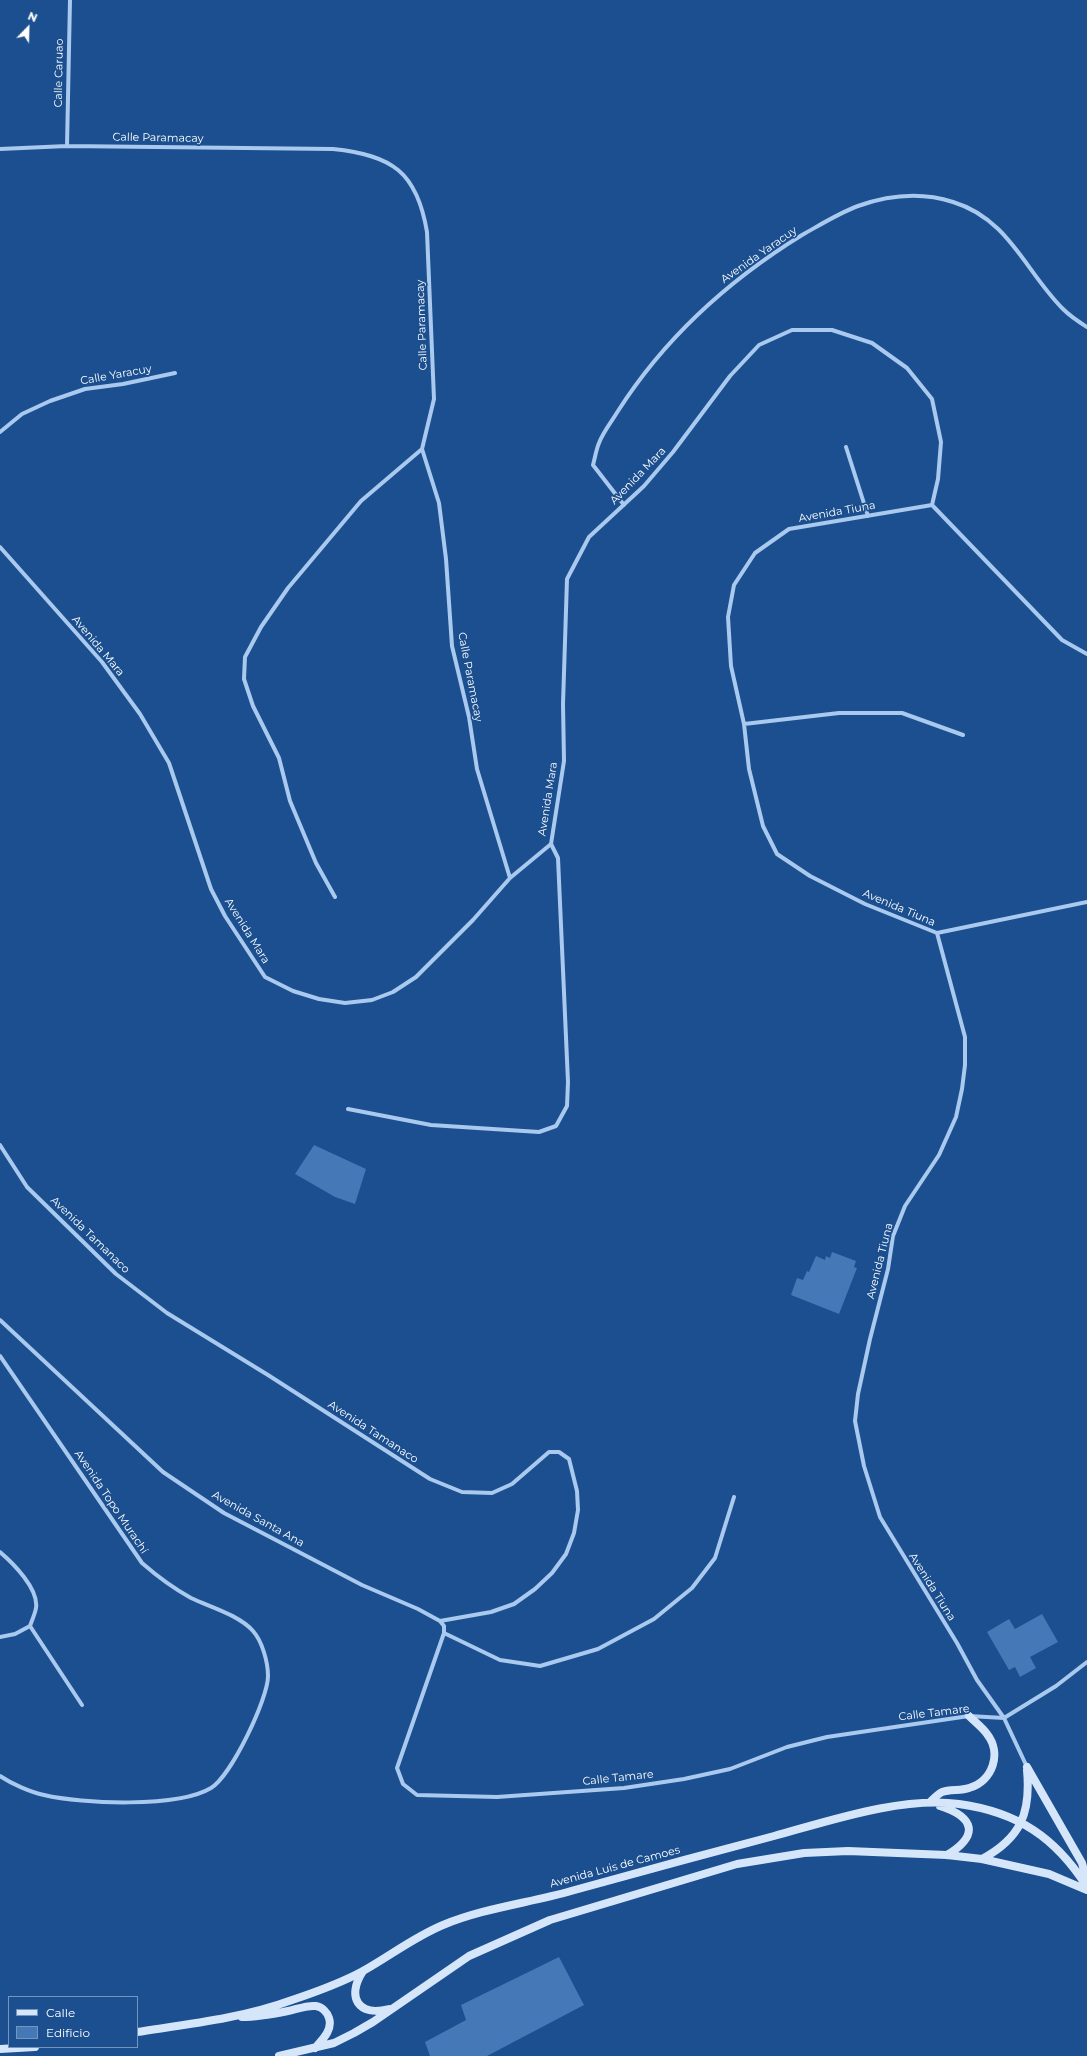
<!DOCTYPE html>
<html>
<head>
<meta charset="utf-8">
<style>
	body { margin:0 }
	#map { position:relative; width:1087px; height:2056px; overflow:hidden; background:#1b4f8f; font-family:Montserrat,sans-serif }
	canvas { display:block }
	.legend { position:absolute; left:8px; top:1996px; width:130px; height:52px; box-sizing:border-box; background:#1b4f8f; border:1px solid #7695bc; margin:0; padding:5px 7px; list-style:none; font-size:12px; color:#fff }
	.legend li { display:flex; align-items:center; gap:8px; height:20px }
	.legend b { width:20px; border:1px solid #7695bc }
	.north { position:absolute; left:8px; top:8px; width:40px; height:40px; -webkit-text-stroke:3px #1b4f8f; paint-order:stroke; rotate:23deg; font-size:11px; font-weight:700; line-height:16px; text-align:center; color:#fff }
	.north::after { content:''; display:block; margin:auto; width:14px; height:18px; background:#fff; clip-path:polygon(50% 0,100% 100%,50% 72%,0 100%) }
</style>
</head>
<body>
<div id="map">
<canvas width="1087" height="2056"></canvas>
<ul class="legend">
<li><b style="height:5px;background:#d6e6fa"></b>Calle</li>
<li><b style="height:11px;background:#4478b7"></b>Edificio</li>
</ul>
<div class="north">N</div>
</div>
<script>
const g = document.querySelector('canvas').getContext('2d');
g.lineJoin = 'round';
function fillPath(path, color) {
  g.fillStyle = color;
  g.fill(path, 'evenodd');
}
function strokePath(path, color, width, dash) {
  g.strokeStyle = color;
  g.lineWidth = width;
  g.lineCap = dash ? 'butt' : 'round';
  g.setLineDash(dash || []);
  g.stroke(path);
}
function write(font, color, halo, rows, align = 'center') {
  g.font = font + ' Montserrat,sans-serif';
  g.lineWidth = 3.5;
  g.setLineDash([]);
  g.textBaseline = 'middle';
  g.strokeStyle = halo;
  g.fillStyle = color;
  for (const [text, x, y, turn = 0] of rows) {
    g.save();
    g.translate(x, y);
    g.rotate((+turn || 0) * Math.PI / 180);
    g.textAlign = isNaN(turn) ? turn : align;
    if (halo) g.strokeText(text, 0, 0);
    g.fillText(text, 0, 0);
    g.restore();
  }
}
const building = new Path2D(`
	M314,1145L366,1169L355,1204L335,1197L295,1174Z
	M832,1252L856,1261L854,1267L857,1268L839,1314L791,1295L797,1278L803,1280L807,1271L809,1272L816,1256L825,1260L826,1256L830,1258Z
	M1042,1614L1058,1642L1030,1657L1036,1668L1020,1677L1015,1667L1009,1670L987,1632L1009,1619L1015,1629Z
	M559,1957L584,2005L487,2056H430L425,2042L466,2020L461,2005Z`);
const street = new Path2D(`
	M67,146L70,0
	M0,149L67,146L333,149C392,155 417,172 427,232L434,399L422,449L439,503L446,559L452,646L469,717L477,769L510,878
	M0,432L22,414L50,401L85,389L123,384L175,373
	M846,447L868,516
	M624,505L593,465C595,458 596,450 599,443C603,432 612,421 618,411C664,339 729,280 802,235C820,225 839,213 858,206C889,195 922,192 953,202C1009,219 1025,271 1063,309C1070,316 1079,322 1087,327
	M932,505L789,529L755,553L734,585L728,617L731,666L744,724L749,769L763,826L777,854L810,876L865,904L937,933L965,1037V1065L962,1089L956,1117L939,1155L905,1206L893,1236L888,1269L870,1339L858,1394L855,1421L864,1466L880,1517L957,1643L977,1680L1004,1718L1027,1767
	M932,505L1062,640L1087,654
	M0,547L102,662L140,714L169,763L211,889L225,916L265,977L293,991L319,999L345,1003L372,1000L393,992L416,977L473,920L510,878L551,844L564,761L563,704L567,579L589,537L644,486L673,452L730,376L759,345L792,330H832L872,343L907,368L932,399L941,442L938,479L932,505
	M744,724L839,713H902L963,735
	M335,897L316,863L290,801L279,758L253,706L244,679L245,657L261,627L288,588L361,501L422,449
	M937,933L1087,902
	M348,1109L431,1125L539,1132L556,1126L567,1106L568,1082L558,858L551,844
	M0,1145L27,1187L116,1274L167,1313L268,1375L430,1479L462,1492L492,1493L512,1484L549,1452H559L569,1459L577,1491L578,1510L574,1533L566,1554L552,1573L535,1589L514,1604L491,1612L440,1621
	M0,1320L163,1472L224,1513L362,1585L418,1609L440,1621L444,1626V1633L397,1768L403,1784L417,1795L497,1797L624,1788L684,1779L730,1769L787,1747L827,1737L969,1716L1004,1718
	M0,1356L142,1563C158,1577 173,1588 191,1598C210,1607 239,1615 253,1631C262,1641 268,1662 268,1676C268,1699 231,1776 211,1788C178,1808 82,1804 44,1795C30,1792 12,1784 0,1776
	M0,1552C13,1563 39,1589 36,1608C35,1614 32,1620 30,1626L15,1634L0,1637
	M30,1626L82,1705
	M444,1633L500,1660L540,1666L598,1649L654,1619L692,1588L715,1558L734,1497
	M1004,1718L1056,1686L1087,1662`);
const secondary = new Path2D(`
	M1027,1767L1082,1863L1087,1882
	M930,1802C933,1799 938,1794 942,1792C950,1789 961,1791 969,1788C993,1781 1002,1753 987,1734C982,1727 975,1722 969,1716
	M940,1806C974,1817 980,1835 947,1855
	M982,1859C1021,1838 1031,1813 1027,1770
	M363,1971C346,1997 358,2017 389,2009
	M242,2017C257,2017 273,2014 288,2011C297,2009 307,2005 316,2006C322,2007 327,2012 329,2018C333,2030 322,2040 315,2048
	M137,2032C189,2024 243,2018 292,2000C316,1992 341,1983 363,1971C390,1956 414,1937 443,1925C484,1908 529,1903 571,1891C639,1872 706,1854 774,1836C829,1821 902,1796 959,1804C1018,1812 1056,1838 1087,1887
	M0,2049L35,2047
	M279,2056L334,2043L354,2033L373,2022L469,1956L550,1920L737,1864L804,1853L848,1851L947,1855L982,1859L1049,1874L1087,1890`);
const streetNames = [
	["Calle Caruao",59,73,-89],
	["Calle Paramacay",158,138,1],
	["Avenida Yaracuy",759,255,-35],
	["Calle Paramacay",422,325,-92],
	["Calle Yaracuy",116,375,-10],
	["Avenida Mara",638,476,-46],
	["Avenida Tiuna",837,512,-10],
	["Avenida Mara",98,646,50],
	["Calle Paramacay",470,677,79],
	["Avenida Mara",548,799,-81],
	["Avenida Tiuna",899,908,23],
	["Avenida Mara",247,931,58],
	["Avenida Tamanaco",90,1235,44],
	["Avenida Tiuna",880,1261,-76],
	["Avenida Tamanaco",373,1432,33],
	["Avenida Topo Murachí",111,1502,56],
	["Avenida Santa Ana",258,1519,29],
	["Avenida Tiuna",932,1587,58],
	["Calle Tamare",934,1713,-7],
	["Calle Tamare",618,1778,-6],
	["Avenida Luis de Camoes",615,1867,-15]
];
fillPath(building, '#4478b7');
strokePath(street, '#a9c9ee', 4);
strokePath(secondary, '#d6e6fa', 8);
write('11px', '#fff', '#1b4f8f', streetNames);
</script>
</body>
</html>
